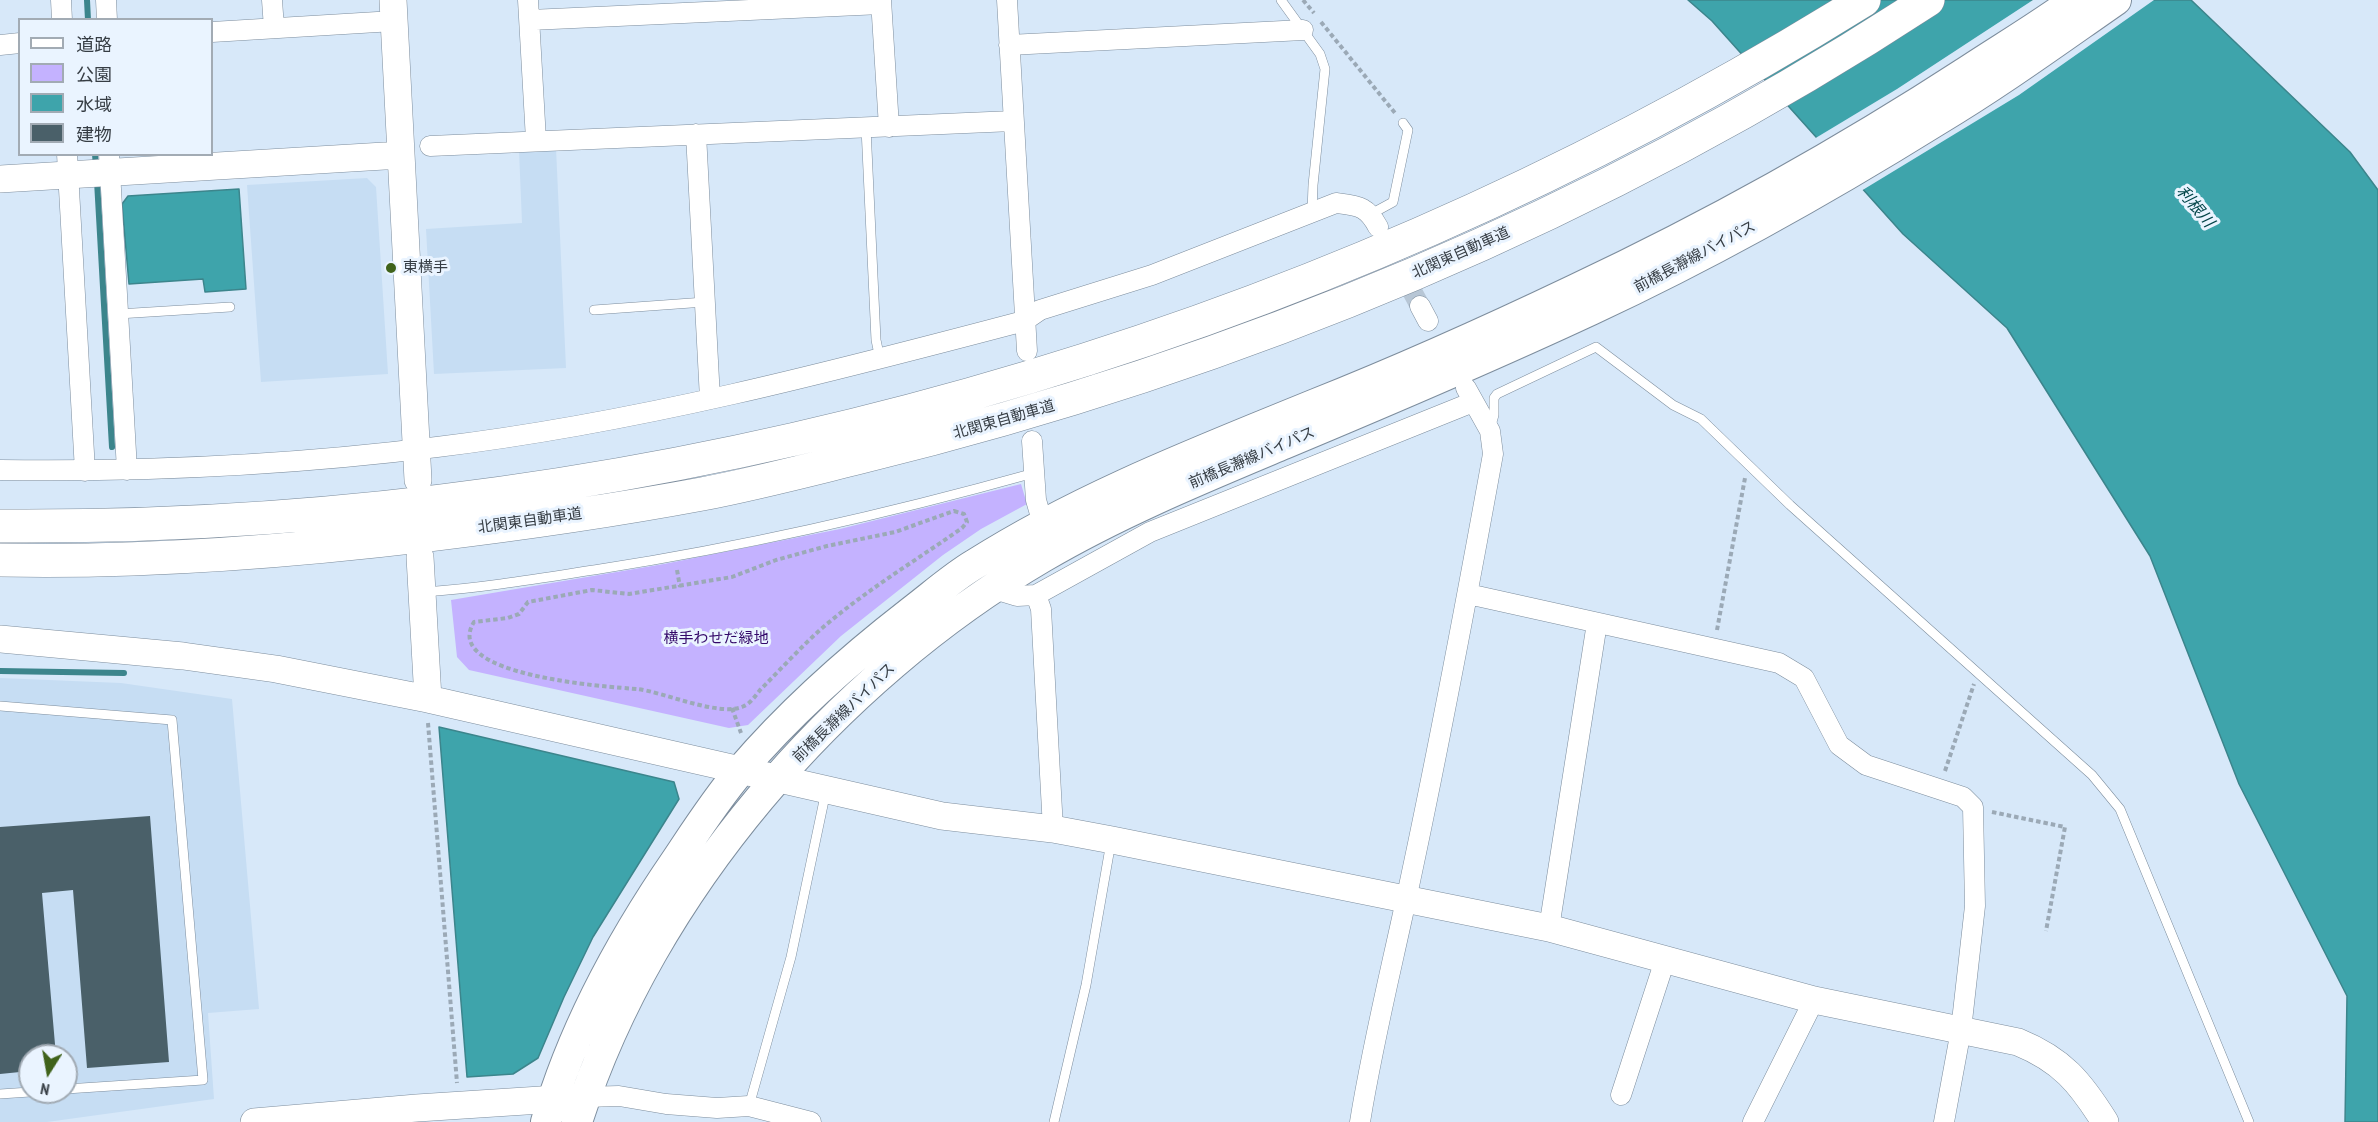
<!DOCTYPE html>
<html>
<head>
<meta charset="utf-8">
<style>
	body { margin:0 }
	#map { position:relative; width:2378px; height:1122px; overflow:hidden; background:#d7e8f9; font-family:"PT Sans Narrow","Noto Sans JP",sans-serif }
	canvas { display:block }
	.legend { position:absolute; left:18px; top:18px; width:195px; height:138px; box-sizing:border-box; background:#eaf4ff; border:2px solid #a2abb4; margin:0; padding:8px 10px; list-style:none; font-size:18px; color:#363d44 }
	.legend li { display:flex; align-items:center; gap:12px; height:30px }
	.legend b { width:30px; border:2px solid #a2abb4 }
	.north { position:absolute; left:18px; top:1044px; width:60px; height:60px; box-sizing:border-box; background:#eaf4ff; border:2px solid #a2abb4; border-radius:50%; rotate:191deg; font-size:16px; font-weight:700; line-height:24px; text-align:center; color:#363d44 }
	.north::after { content:''; display:block; margin:auto; width:21px; height:27px; background:#40631b; clip-path:polygon(50% 0,100% 100%,50% 72%,0 100%) }
</style>
</head>
<body>
<div id="map">
<canvas width="2378" height="1122"></canvas>
<ul class="legend">
<li><b style="height:8px;background:#fff"></b>道路</li>
<li><b style="height:16px;background:#c4b2ff"></b>公園</li>
<li><b style="height:16px;background:#3ea4ab"></b>水域</li>
<li><b style="height:16px;background:#4a6069"></b>建物</li>
</ul>
<div class="north">N</div>
</div>
<script>
const g = document.querySelector('canvas').getContext('2d');
g.lineJoin = 'round';
function fillPath(path, color) {
  g.fillStyle = color;
  g.fill(path, 'evenodd');
}
function strokePath(path, color, width, dash) {
  g.strokeStyle = color;
  g.lineWidth = width;
  g.lineCap = dash ? 'butt' : 'round';
  g.setLineDash(dash || []);
  g.stroke(path);
}
function write(font, color, halo, rows, align = 'center') {
  g.font = font + ' "PT Sans Narrow","Noto Sans JP",sans-serif';
  g.lineWidth = 6;
  g.setLineDash([]);
  g.textBaseline = 'middle';
  g.strokeStyle = halo;
  g.fillStyle = color;
  for (const [text, x, y, turn = 0] of rows) {
    g.save();
    g.translate(x, y);
    g.rotate((+turn || 0) * Math.PI / 180);
    g.textAlign = isNaN(turn) ? turn : align;
    if (halo) g.strokeText(text, 0, 0);
    g.fillText(text, 0, 0);
    g.restore();
  }
}
const built = new Path2D(`
	M556,148L566,368L434,374L426,229L522,223L519,150Z
	M367,178L376,187L388,374L261,382L247,185Z
	M0,678L121,683L232,699L259,1009L208,1013L214,1099L47,1122H0ZM30,1056H66V1092H30Z`);
const green = new Path2D(`
	M1021,484L1027,504L981,529L943,555L841,636L748,725L729,728L469,670L457,657L451,600L664,564L840,529Z`);
const water = new Path2D(`
	M1688,0H2191L2350,152L2378,190V1122H2345L2347,996L2239,784L2150,556L2007,328L1903,234L1712,21Z
	M239,189L246,289L205,292L203,279L129,284L122,204L128,196Z
	M439,727L674,782L679,799L593,937L564,997L538,1058L513,1074L467,1077Z`);
const pier = new Path2D(`
	M2033,0H2154L2019,95L1861,191L1814,139L1897,89Z`);
const stream = new Path2D(`
	M87,0L88,20
	M95,154L96,167
	M97,181L112,447
	M0,671L124,673`);
const building = new Path2D(`
	M150,816L169,1062L87,1068L73,890L42,893L56,1056H30V1071L0,1074V827Z`);
const streetTunnel = new Path2D(`
	M1383,237L1420,306`);
const path = new Path2D(`
	M1303,0L1314,13
	M1321,22L1395,113
	M954,511L964,514L967,522L962,528C915,561 865,591 821,629C800,648 780,670 760,690C756,695 750,704 744,706C721,718 664,692 637,689C609,687 440,676 474,622L508,618L519,614L528,602L592,590L629,594L732,577L776,560L827,546L895,532Z
	M677,570L680,587
	M1717,630L1745,478
	M732,708L741,733
	M428,723L457,1083
	M1945,771L1974,684
	M1992,812L2065,827L2046,931`);
const lane = new Path2D(`
	M1281,0L1320,54L1325,69L1313,185L1312,212
	M866,128L876,340L880,359
	M1371,214L1393,202L1408,130L1403,123
	M594,310L705,302
	M118,314L230,307
	M1490,429L1494,415V398L1497,394L1596,347L1673,405L1701,419L1790,505L2092,775L2120,809L2249,1122
	M425,592C484,588 542,578 600,569C747,546 891,513 1034,473
	M0,706L172,720L203,1080L66,1089
	M0,1094L30,1092
	M749,1106L791,957L826,791
	M1054,1122L1086,985L1111,842`);
const street = new Path2D(`
	M61,0L62,20
	M106,0L107,20
	M272,0L274,28
	M528,0L536,140
	M881,0L889,127
	M1007,0L1027,351
	M530,20L881,4
	M212,32L394,21
	M0,45L20,43
	M1009,45L1303,30
	M696,134L710,399
	M430,146L1013,121
	M67,154L85,471
	M109,154L127,470
	M1420,306L1428,321
	M1032,441L1036,500L1043,524
	M0,470C146,472 292,465 437,447C636,423 831,372 1024,321L1040,310L1152,275L1336,203C1359,206 1367,206 1378,227
	M994,589L1017,596L1036,595L1150,532L1473,402
	M1468,594L1779,663L1804,678L1839,745L1866,765L1963,797L1973,807L1975,906L1961,1030L1944,1122
	M1036,595L1041,609L1053,829
	M1549,928L1597,623
	M1621,1095L1665,960
	M585,1097L619,1096L666,1104L717,1108L749,1106L811,1122
	M1360,1122C1372,1047 1390,974 1406,900C1438,752 1466,603 1493,454L1490,431L1466,388
	M1753,1122L1814,1000`);
const secondary = new Path2D(`
	M393,0L418,480
	M0,179L401,155
	M420,557L428,699
	M0,639L183,656L276,669L428,699L942,816L1053,829L1112,840L1549,928L1814,1000L2018,1042C2062,1060 2080,1082 2105,1122
	M254,1122L417,1108L572,1098`);
const primary = new Path2D(`
	M546,1122C573,1028 622,939 677,859C697,829 717,798 740,771C791,711 850,659 912,611C933,595 953,577 975,564C1081,497 1198,452 1313,405C1401,370 1488,331 1574,290C1710,226 1843,152 1969,70C2004,47 2041,25 2075,0
	M577,1122C650,892 836,678 1043,557C1120,512 1203,478 1284,444C1387,401 1490,357 1591,310C1709,255 1825,190 1936,121C1998,84 2057,41 2116,0`);
const highway = new Path2D(`
	M0,526C654,531 1309,346 1864,0
	M0,560C144,563 286,552 428,535C520,524 611,511 702,494C755,484 808,470 861,457C1238,365 1603,213 1928,0`);
const markers = [
	[391,268,6,"#40631b"]
];
const streetNames = [
	["北関東自動車道",1461,253,-24],
	["前橋長瀞線バイパス",1695,257,-28],
	["北関東自動車道",1004,420,-16],
	["前橋長瀞線バイパス",1252,458,-23],
	["北関東自動車道",530,521,-8],
	["前橋長瀞線バイパス",844,713,-44]
];
const poiNames = [
	["東横手",403,268]
];
const parkNames = [
	["横手わせだ緑地",716,639]
];
const waterNames = [
	["利根川",2195,207,50]
];
fillPath(built, '#c6ddf3');
fillPath(green, '#c4b2ff');
fillPath(water, '#3ea4ab');
strokePath(water, '#3c858c', 1.5);
fillPath(pier, '#d7e8f9');
strokePath(stream, '#3c858c', 6);
fillPath(building, '#4a6069');
strokePath(streetTunnel, '#b7c6d5', 20, [20, 10]);
strokePath(lane, '#7d8d9d', 10);
strokePath(street, '#7d8d9d', 21);
strokePath(secondary, '#7d8d9d', 28);
strokePath(primary, '#7d8d9d', 32);
strokePath(highway, '#7d8d9d', 34);
strokePath(path, '#9ba9b6', 4, [4.5, 3]);
strokePath(lane, '#fff', 9);
strokePath(street, '#fff', 20);
strokePath(secondary, '#fff', 27);
strokePath(primary, '#fff', 30);
strokePath(highway, '#fff', 33);
for (const [x, y, r, color] of markers) {
  const dot = new Path2D();
  dot.arc(x, y, r, 0, 2 * Math.PI);
  g.fillStyle = color;
  g.fill(dot);
  strokePath(dot, '#eaf4ff', 2);
}
write('15px', '#363d44', '#eaf4ff', streetNames);
write('15px', '#363d44', '#eaf4ff', poiNames, 'left');
write('15px', '#330869', '#eaf4ff', parkNames);
write('italic 16px', '#034448', '#eaf4ff', waterNames);
</script>
</body>
</html>
